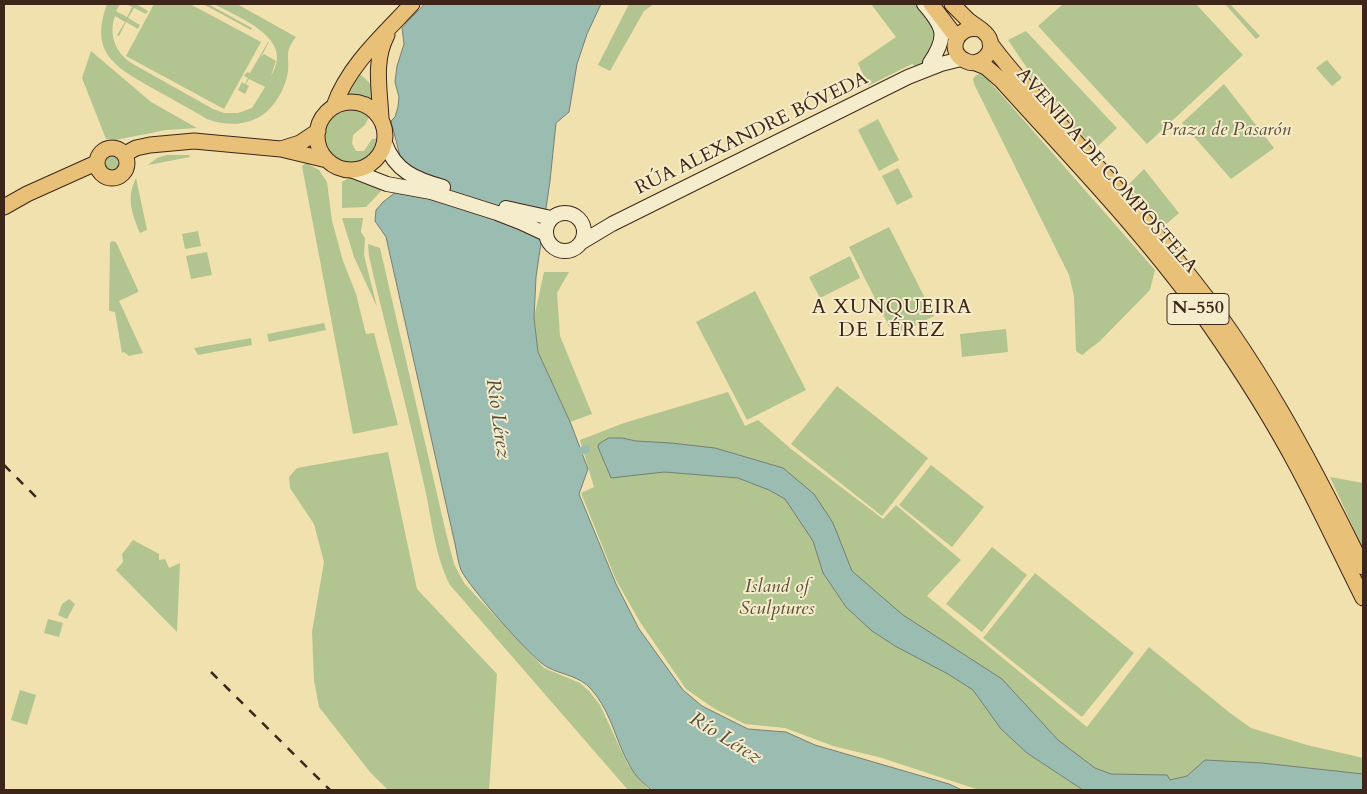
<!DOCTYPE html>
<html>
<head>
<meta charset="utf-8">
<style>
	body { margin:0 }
	#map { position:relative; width:1367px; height:794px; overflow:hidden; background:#f0e1af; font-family:Cardo,serif }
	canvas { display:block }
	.frame { position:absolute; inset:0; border:5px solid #3d2619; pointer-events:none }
</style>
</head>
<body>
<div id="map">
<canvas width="1367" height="794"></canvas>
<div class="frame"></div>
</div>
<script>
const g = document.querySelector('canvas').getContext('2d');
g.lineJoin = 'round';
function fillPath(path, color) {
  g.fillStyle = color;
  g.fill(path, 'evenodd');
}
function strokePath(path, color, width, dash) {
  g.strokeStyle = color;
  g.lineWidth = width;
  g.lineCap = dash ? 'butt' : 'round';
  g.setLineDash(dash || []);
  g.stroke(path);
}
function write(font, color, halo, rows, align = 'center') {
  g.font = font + ' Cardo,serif';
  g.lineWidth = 4;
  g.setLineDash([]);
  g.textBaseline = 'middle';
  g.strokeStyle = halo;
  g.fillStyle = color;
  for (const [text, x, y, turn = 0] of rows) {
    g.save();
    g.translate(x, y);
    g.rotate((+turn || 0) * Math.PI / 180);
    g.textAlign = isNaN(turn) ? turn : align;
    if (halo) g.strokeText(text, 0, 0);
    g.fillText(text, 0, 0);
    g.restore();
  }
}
const green = new Path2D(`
	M107,4H120L116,11L127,17L132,7L126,4H136L148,11L146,14L134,8L128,18L140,25L138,29L126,22L119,36L117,35L125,22L115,16C108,35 116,54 133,64L213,109L224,113H238L252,108L265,87L249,79L246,84L249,86L245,94L238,90L242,82L245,84L248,78L244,76L247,72L250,73L268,42H269L261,57L264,54L276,61L271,76C296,38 239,18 214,4H237L296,37C293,41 288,48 288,54C288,62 289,69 287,77C276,116 246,133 207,119C190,109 172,99 154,89C115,67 89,53 107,4Z
	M154,4H190L261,42L224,109L126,56Z
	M203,4H208L252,28L251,30Z
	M629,4H654L644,11L610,71L598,65Z
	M871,4H919L939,32L926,63L917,67L912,64L868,86L858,63L896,37Z
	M1063,4H1196L1243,55L1147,144L1038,26Z
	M1225,4H1230L1260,36L1256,39Z
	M1026,31L1117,128L1095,149L1025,71L1027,68L1008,40Z
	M91,51L151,102L197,128L166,130L115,140L106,139L82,78Z
	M1327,60L1342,78L1332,86L1316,68Z
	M358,72L375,88L373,104C365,98 353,99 345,91Z
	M980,74L984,75L1155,270L1150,290L1100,341L1082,355L1076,351L1074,296L1069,275L974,84L973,79L976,75Z
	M1224,84L1274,148L1231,179L1182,123Z
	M351,106L363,108L371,113L365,125L353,135L352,144L356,151H364L372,139L380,138C379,149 373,158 363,163C324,180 302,114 351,106Z
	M878,119L899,160L879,171L858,130Z
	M102 164a10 10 0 1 1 20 0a10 10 0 1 1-20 0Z
	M167,155H189L190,157L148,165L157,158Z
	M306,163L319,170L327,182L332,221L343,261L356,294L366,334L374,333L398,425L353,434L302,166Z
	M898,168L913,197L897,205L882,176Z
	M1144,169L1179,213L1163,227L1128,185Z
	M352,176L383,185L382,190L366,207L342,208V182Z
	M136,178L147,230L140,233C132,214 126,198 136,178Z
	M342,218H363L361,232L365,238L364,255L377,307L354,257Z
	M889,227L934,316L894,336L849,247Z
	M198,231L201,246L185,249L182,234Z
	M112,241L116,242L138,290V292L119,301L143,353L129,356L124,352L122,353L115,312L109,311L110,243Z
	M368,244L380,248L446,533L454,564L464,583L544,668L580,683L589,691L600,705L628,765L649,790H628L450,585C435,556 432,521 425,489C410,419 391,348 374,278L369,256Z
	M207,252L212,275L191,279L186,256Z
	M850,256L860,278L820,298L809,277Z
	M544,272H569L557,293L560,336L592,414L570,422L538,352L534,318Z
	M755,291L806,390L747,420L696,322Z
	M324,323L326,330L269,342L267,334Z
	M1006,329L1008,352L962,357L960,334Z
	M251,338L252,345L198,355L194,348Z
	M837,386L928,458L882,516L791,444Z
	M728,392L745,426L758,420L791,449L883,519L896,505L961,560L927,596L1087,727L1149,647L1230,713L1251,728L1307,745L1363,758V790H979L882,758L833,746L785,728L745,724L715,709L686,689L640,622L616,580L581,493L594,487L580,440L624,423Z
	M388,452L417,589L497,674L489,790H388L370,772L319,707L314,680L312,632L324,562L314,524L290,488L289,477L297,468Z
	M931,465L984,507L952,547L899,505Z
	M1330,477L1363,483V549Z
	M133,540L159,554V560L165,559L169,568L180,563L177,632L116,570L123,562L122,554Z
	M992,547L1027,575L982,632L946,604Z
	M1035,573L1134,653L1082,717L983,638Z
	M69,599L75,604L67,619L58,615L62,604Z
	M48,619L63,623L59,637L44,633Z
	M20,690L36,695L27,725L11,720Z`);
const water = new Path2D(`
	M425,4H601L587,34L577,64L569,112L556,123L550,181L536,277L534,318L538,352L571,424L588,469L579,494L616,584L639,629L683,690L702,706L748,729L786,732L815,745L949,784L962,790H651C645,784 637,778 633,771C616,745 613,714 591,689C580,676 562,675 547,667C532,659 469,587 461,570C458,562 457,553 455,544L386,237L375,221L376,210L383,202L400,189L406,165L400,156L391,121L395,117L398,107L399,97L395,82L397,66L404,44L402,28Z
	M609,438H622L636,441L671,443L715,448L783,468L814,494L833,523L852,571L903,615L1002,679L1058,740L1095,768L1111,774L1167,775L1170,780L1187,776L1205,760L1262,763L1363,774V790H1083L1027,753L1001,729L973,690L948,674L895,646L872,631L846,607L823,573L813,541L785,499L769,490L738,478L664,472L611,478L598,447L599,444Z`);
const canal = new Path2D(`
	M581,451L586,449`);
const secondary = new Path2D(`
	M924,4C944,27 948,36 930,63
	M385,143C395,171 415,179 443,187
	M351,170L387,184L431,192L497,213L520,222L546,234
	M506,208L551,218
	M546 232a19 19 0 1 1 38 0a19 19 0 1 1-38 0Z
	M582,242L612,224L908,77L941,64L961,59`);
const primary = new Path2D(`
	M317 136a34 34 0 1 1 68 0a34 34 0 1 1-68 0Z
	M334,106C348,66 383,35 412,4
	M381,119C380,91 373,61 387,35
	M97 163a15 15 0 1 1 30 0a15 15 0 1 1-30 0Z
	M281,149L300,143L318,131
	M125,154L136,148L150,145L194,141L281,149L327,160
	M4,207L27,194L96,163`);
const trunk = new Path2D(`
	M931,4L957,38
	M952,4C957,9 963,15 968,20C975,26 985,30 989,38C996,52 980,68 966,61C945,52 957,24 979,29
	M990,43C1013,75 1041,103 1067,132C1105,175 1144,219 1180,264C1256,356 1311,461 1363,567
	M976,63L986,67L1001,80C1072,159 1148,237 1209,324C1241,370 1271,417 1297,466C1320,509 1341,554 1363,598`);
const rail = new Path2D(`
	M4,465L36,497
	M211,672L330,790`);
const shields = [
	[1198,309,62]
];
const shieldNames = [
	["N-550",1198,309]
];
const parkNames = [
	["Praza de Pasarón",1226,131],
	["Island of",777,588],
	["Sculptures",777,610]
];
const streetNames = [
	["RÚA ALEXANDRE BÓVEDA",752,134,-26],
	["AVENIDA DE COMPOSTELA",1106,171,49]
];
const neighbourhoodNames = [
	["A XUNQUEIRA",892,308],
	["DE LÉREZ",892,331]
];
const waterNames = [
	["Río Lérez",497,419,82],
	["Río Lérez",725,739,32]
];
fillPath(green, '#b2c490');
fillPath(water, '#9bbcb0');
strokePath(water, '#758074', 1);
strokePath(canal, '#9bbcb0', 8);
strokePath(secondary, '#3d2619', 16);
strokePath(primary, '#3d2619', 17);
strokePath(trunk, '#3d2619', 17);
strokePath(secondary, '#f5eccb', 14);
strokePath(primary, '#e8c078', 15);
strokePath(trunk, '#e8c078', 15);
strokePath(rail, '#3d2619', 2.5, [9, 9]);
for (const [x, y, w] of shields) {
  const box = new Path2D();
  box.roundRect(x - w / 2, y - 15.5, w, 31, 4);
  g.fillStyle = '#f5eccb';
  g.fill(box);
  strokePath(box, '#3d2619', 1);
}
write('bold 18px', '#3d2619', null, shieldNames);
write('italic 19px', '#5a4e37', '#f5eccb', parkNames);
write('19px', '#3d2619', '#f5eccb', streetNames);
g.letterSpacing = '1px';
write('20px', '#3d2619', '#f5eccb', neighbourhoodNames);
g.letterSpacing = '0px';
write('italic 20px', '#544c3f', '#f5eccb', waterNames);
</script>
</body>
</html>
